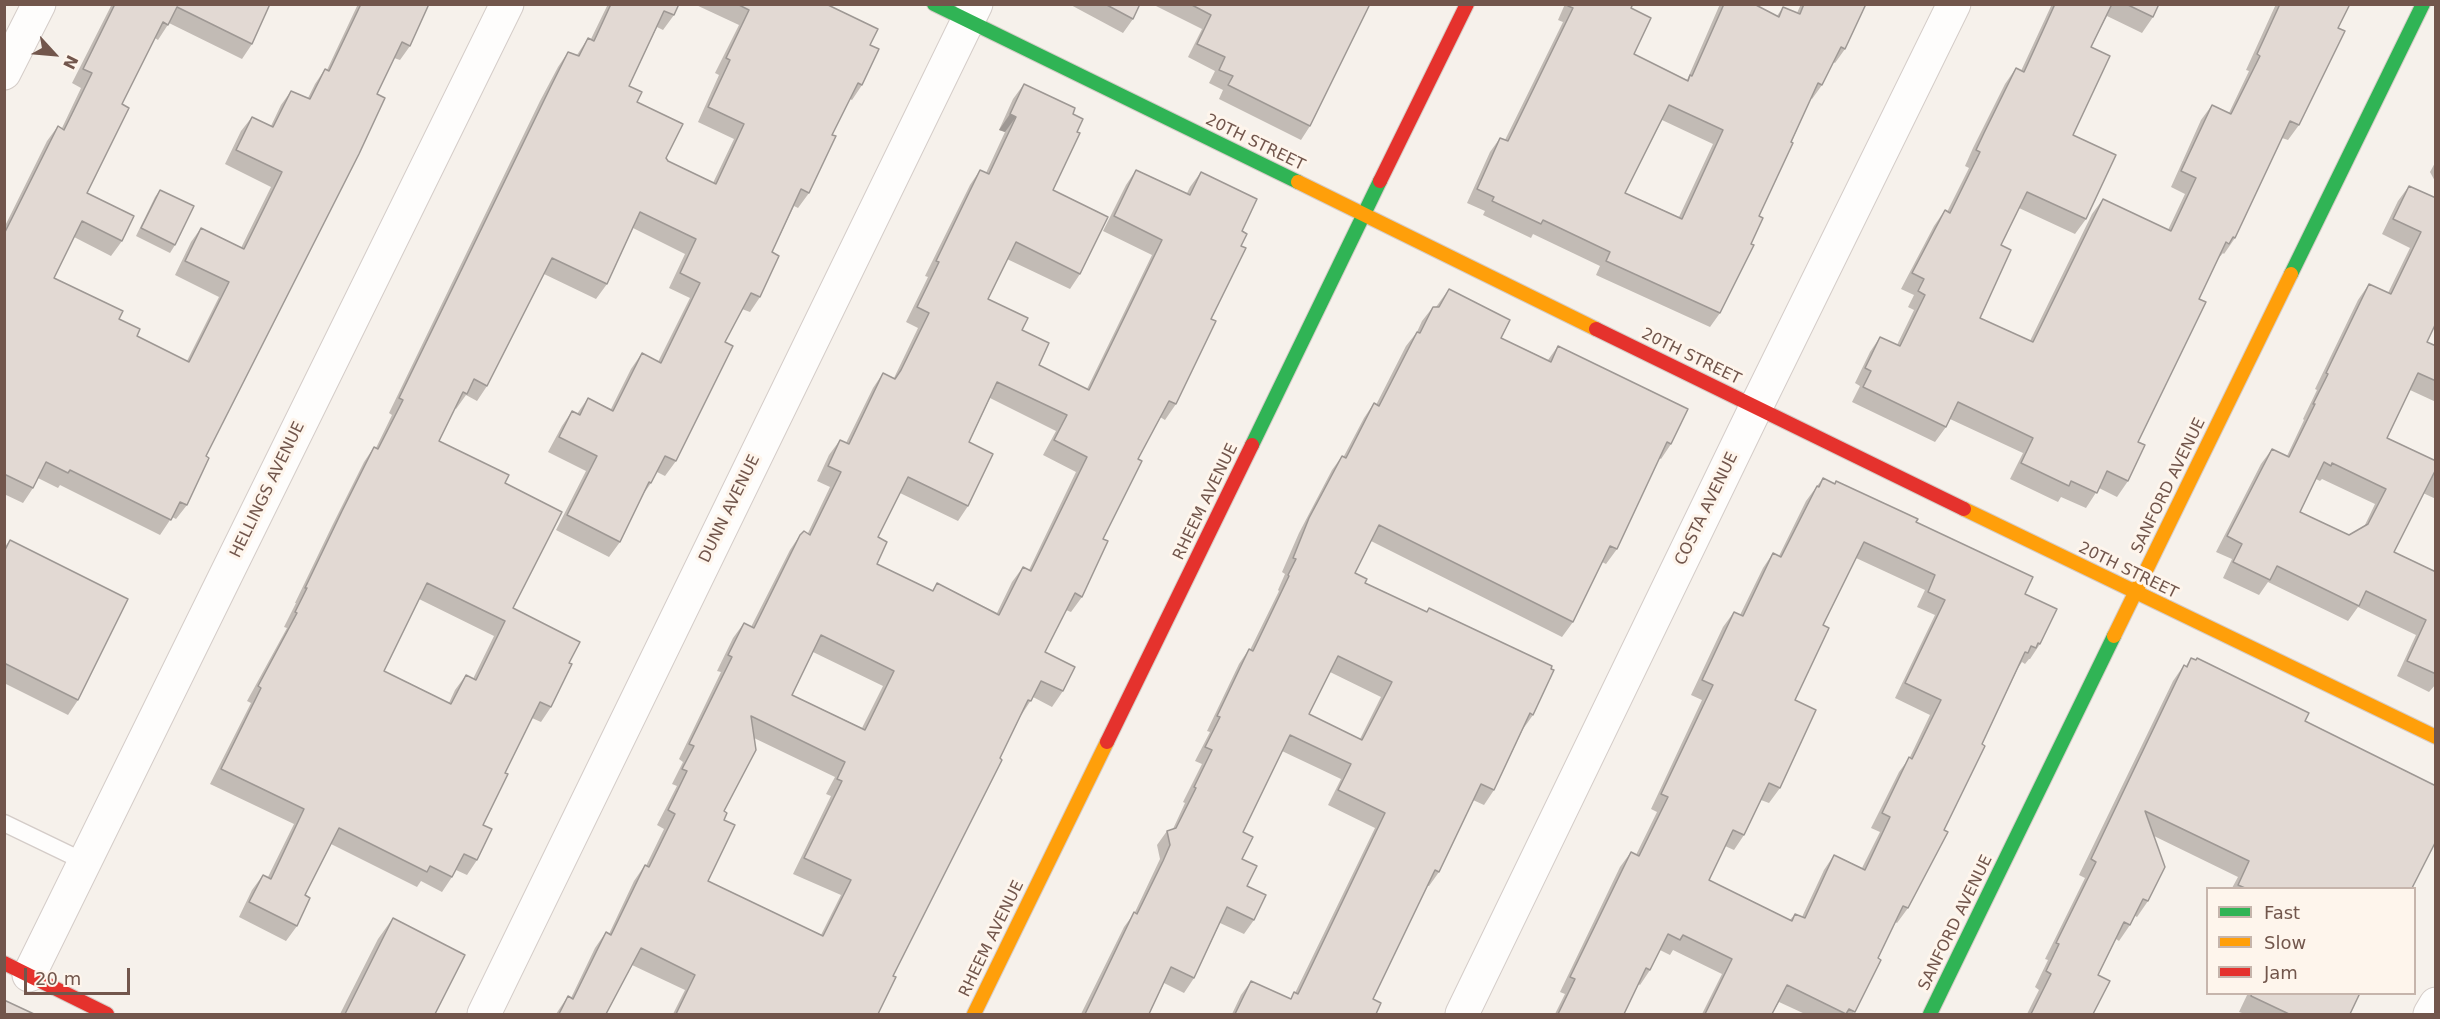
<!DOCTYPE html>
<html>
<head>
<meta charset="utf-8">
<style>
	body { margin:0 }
	#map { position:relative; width:2440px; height:1019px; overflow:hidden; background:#f6f1eb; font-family:"DejaVu Sans",sans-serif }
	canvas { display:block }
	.frame { position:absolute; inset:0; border:6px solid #72564c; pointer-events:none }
	.legend { position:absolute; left:2206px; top:887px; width:210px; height:108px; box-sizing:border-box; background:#fef5ec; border:2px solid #c6b5ac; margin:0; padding:8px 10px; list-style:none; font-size:18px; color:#72564c }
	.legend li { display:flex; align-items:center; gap:12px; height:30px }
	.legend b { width:30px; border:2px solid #c6b5ac }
	.north { position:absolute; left:24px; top:24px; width:60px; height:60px; -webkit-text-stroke:4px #fef5ec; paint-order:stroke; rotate:116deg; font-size:16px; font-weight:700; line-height:24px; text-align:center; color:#72564c }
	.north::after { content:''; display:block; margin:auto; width:21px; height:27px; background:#72564c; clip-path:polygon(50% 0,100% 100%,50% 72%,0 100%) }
	.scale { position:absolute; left:24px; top:968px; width:106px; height:27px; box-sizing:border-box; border:3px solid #72564c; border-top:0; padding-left:8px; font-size:18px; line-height:21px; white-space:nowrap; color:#72564c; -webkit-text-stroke:4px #fef5ec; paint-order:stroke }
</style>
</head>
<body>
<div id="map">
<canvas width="2440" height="1019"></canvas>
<div class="frame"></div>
<ul class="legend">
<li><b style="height:8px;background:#30b455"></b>Fast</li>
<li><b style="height:8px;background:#ff9f0a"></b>Slow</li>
<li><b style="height:8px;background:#e5322d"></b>Jam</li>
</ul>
<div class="north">N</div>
<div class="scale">20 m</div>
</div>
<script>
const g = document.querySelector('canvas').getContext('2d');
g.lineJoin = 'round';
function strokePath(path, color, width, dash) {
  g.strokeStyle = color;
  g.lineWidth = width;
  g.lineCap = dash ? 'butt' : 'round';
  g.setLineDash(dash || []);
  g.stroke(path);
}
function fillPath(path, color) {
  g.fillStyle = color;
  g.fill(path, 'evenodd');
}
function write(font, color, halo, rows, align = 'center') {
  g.font = font + ' "DejaVu Sans",sans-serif';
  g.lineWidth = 6;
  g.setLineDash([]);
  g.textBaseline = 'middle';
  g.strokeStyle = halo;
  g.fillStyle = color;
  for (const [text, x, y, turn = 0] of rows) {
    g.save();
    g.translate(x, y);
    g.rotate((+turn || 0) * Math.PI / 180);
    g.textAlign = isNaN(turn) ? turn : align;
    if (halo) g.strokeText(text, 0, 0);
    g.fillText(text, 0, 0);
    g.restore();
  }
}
const lane = new Path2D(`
	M4,823L85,862`);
const street = new Path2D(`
	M4,73L39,4
	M29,975L507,4
	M484,1014L976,4
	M1462,1014L1756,407L1954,4
	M2430,1014L2436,1004`);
const fast = new Path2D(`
	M934,4L1298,182
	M2291,274L2423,4
	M1252,445L1380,181
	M1930,1014L2114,636`);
const slow = new Path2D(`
	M1298,182L1596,329
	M1964,509L2436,737
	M2114,636L2291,274
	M974,1014L1107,742`);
const jam = new Path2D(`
	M1380,181L1467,4
	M1596,329L1964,509
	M1107,742L1252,445
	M4,963L107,1014`);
const wall = new Path2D(`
	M112,4H270L252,44L242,59L169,23L158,40L155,38L122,104L87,193L122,241L111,256L74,237L54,278L119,319L137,336L187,361L219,297L175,275L191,242L201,228L241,248L271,187L225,164L241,131L252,117L271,126L281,105L291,91L308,98L315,84L325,69L327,70L358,4H429L410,46L400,60L394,58L377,94L206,456L187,505L176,519L172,517L160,535L60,485L58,488L38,478L33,488L23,503L4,494V228L47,141L58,126L62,128L81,88L72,83Z
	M608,4H679L674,15L663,30L657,27L629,86L668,161L713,183L734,139L698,122L719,75L715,73L739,25L694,4H826L870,45L862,85L852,100L850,99L832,135L809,193L798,208L794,206L772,252L760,297L750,312L742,309L725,342L676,461L665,476L657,472L651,483L642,496L620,542L609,557L556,530L586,471L548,452L562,426L572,411L577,414L588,398L611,409L631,369L642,353L658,362L690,298L669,288L685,254L633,228L607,284L596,299L544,274L487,386L477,401L466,395L456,409L455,408L439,441L505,483L513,608L569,663L551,707L541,722L532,718L505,773L483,825L477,860L467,875L456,870L452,877L442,892L421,881L417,887L331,844L305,895L297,926L286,941L239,917L252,890L263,875L268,877L294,824L210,784L251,703L247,701L287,628L284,627L296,603H295L332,526L364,462L374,447L376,448L392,415L389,413L540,101L558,67L568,52L577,55L588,38L591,39ZM419,599L494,636L473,679L466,675L455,690L449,703L384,671Z
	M1069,4H1140L1133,19L1123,33Z
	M1152,4H1370L1310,126L1301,140L1219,99L1223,90L1209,83L1215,71L1188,57L1202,29Z
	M1565,4H1633L1631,8L1634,54L1687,80L1720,4H1754L1777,16L1783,7L1797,13L1801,4H1866L1845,49L1835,63L1833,62L1822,85L1812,99L1811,98L1759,216L1751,244L1720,313L1710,327L1596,275L1600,266L1533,234L1531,238L1483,215L1485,211L1467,203L1490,152L1500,138L1505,140L1563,22L1558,20ZM1662,120L1713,144L1679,217L1625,193Z
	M2052,4H2159L2153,17L2142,33L2107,16L2091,47L2073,135L2086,219L2075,234L2019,208L2001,245L1980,318L2030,341L2092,214L2103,199L2168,230L2185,194L2171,187L2201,120L2212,105L2229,113L2249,71L2246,70L2276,4H2350L2338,28L2299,125L2288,140L2282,138L2235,238L2224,254L2223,253L2218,259L2199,299L2138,442L2128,481L2117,497L2099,488L2086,508L2061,497L2058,502L2010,479L2023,453L1950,419L1946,427L1935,442L1852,402L1860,386L1855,383L1870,352L1880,337L1897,345L1914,310L1908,307L1914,295L1901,289L1934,226L1945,210L1947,212L1969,168L1965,166L1973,148L2005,84L2016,68L2021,71Z
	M1024,84L1073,114L1077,132L1053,190L1080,274L1070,289L1007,259L988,299L1022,330L1039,365L1087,389L1152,255L1103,231L1126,185L1136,170L1187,193L1190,187L1201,172L1242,231L1241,246L1176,404L1165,420L1160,417L1138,459L1103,539L1082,597L1071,612L1066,610L1045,652L1063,691L1052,707L1033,697L1020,717L893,976L878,1014H673L685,990L632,965L606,1014H556L568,996L571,998L595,948L606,932L609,934L634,881L645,865L646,866L664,829L657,825L677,786L672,784L683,762L679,759L721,672L717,671L733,638L744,623L751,627L790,550L800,535L808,533L830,487L817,481L829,455L840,440L846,443L873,388L883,373L894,378L918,328L906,322L928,277L925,276L970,185L980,170L986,173L1005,132L999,130L1013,99ZM990,398L1056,431L1043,455L1076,472L1029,570L1023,567L1012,582L997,613L937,583L932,591L877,564L878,537L900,493L958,521L968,506L969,442ZM813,652L883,686L862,728L792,695ZM754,738L835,777L826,794L831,796L793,874L841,895L821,935L708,881L724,820V811Z
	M2436,161V183L2430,172Z
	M2409,186L2436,198L2427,342L2436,346V402L2410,390L2387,438L2436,461V499L2423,493L2394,552L2436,572V684L2429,692L2397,676L2416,635L2358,607L2348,621L2268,582L2259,595L2223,578L2232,559L2216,552L2261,464L2272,449L2287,456L2304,420L2303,419L2317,390L2315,389L2358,300L2369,284L2388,293L2410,248L2382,234L2398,201ZM2316,479L2320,481L2322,479L2375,504L2364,527L2349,535L2300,512Z
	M160,190L175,245L170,253L136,236L155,197Z
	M1449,289L1501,338L1548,360L1558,346L1671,444L1661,459L1659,458L1617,549L1606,564L1602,562L1573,622L1562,637L1371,541L1355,573L1365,583L1427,612L1429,608L1533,715L1523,729L1494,790L1484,805L1473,800L1439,872L1429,886H1427L1373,999L1376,1014H1232L1241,995L1251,981L1290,999L1295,993L1375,828L1328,805L1341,779L1282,751L1243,832L1242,859L1254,920L1244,934L1220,923L1194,978L1184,993L1164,983L1149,1014H1081L1124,927L1135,912L1152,876L1160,859L1157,845L1167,831L1173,829L1185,803L1183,802L1202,764L1195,761L1210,732L1207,731L1239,664L1249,649L1250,650L1279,591L1278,590L1285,574L1282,572L1299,533L1332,470L1342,456H1344L1364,418L1374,403L1376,405L1406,346L1417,332L1422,321L1433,307H1436ZM1330,672L1381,697L1360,739L1309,714Z
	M1823,478L1916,522L2025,594L2040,644L2030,659H2029L2025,664L2022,662L2018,668L1982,744L1944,830L1908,908L1897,923L1895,922L1878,958L1853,1014H1805L1779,1002L1772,1014H1702L1722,974L1673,950L1670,955L1660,950L1650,970L1640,985L1638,984L1624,1014H1555L1565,994L1560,992L1620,867L1631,852L1636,855L1657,812L1651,809L1702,700L1691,695L1723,627L1734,612L1740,615L1763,568L1773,553L1779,556L1806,501ZM1856,558L1925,590L1917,607L1935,615L1895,698L1930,715L1910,757L1899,772L1871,828L1880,832L1862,868L1834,855L1824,870L1802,917L1795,914L1790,920L1709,880L1725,846L1734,850L1744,835L1761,800L1769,803L1780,788L1795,700L1823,625Z
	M10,540L78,700L68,715L4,683V548Z
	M2191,658L2305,721L2412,888H2232L2238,877L2154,836L2148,901L2137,917L2135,916L2130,925L2119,941L2116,939L2098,975L2093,1014H2027L2039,990L2035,987L2048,960L2045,959L2085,878L2079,875L2173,681L2184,665L2186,666Z
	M393,918L435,1014H340L378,939Z
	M2248,993H2360L2350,1014H2245L2239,1012Z`);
const shadedWall = new Path2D(`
	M1010,114L1016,117L1005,132L999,130Z`);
const building = new Path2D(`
	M115,4H270L252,44L177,7L168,25L163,22L122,104L129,108L87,193L134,216L122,241L82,221L54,278L123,311L119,319L140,329L137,336L189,362L229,282L185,261L201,228L244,249L282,172L236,150L252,117L273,127L291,91L310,99L325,69L329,71L361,4H429L410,46L402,42L377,94L385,98L359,154L206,456L209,458L187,505L180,502L171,520L70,470L68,473L46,462L33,488L4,474V234L58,126L64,130L92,73L83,69Z
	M611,4H679L674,15L664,11L629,86L642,92L637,102L683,124L666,158L668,161L716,184L744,124L708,107L730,60L726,58L749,10L737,4H826L878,29L870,45L879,49L862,85L858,83L832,135L836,136L809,193L801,189L772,252L779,256L760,297L751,293L725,342L733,346L676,461L665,456L651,483L649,482L620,542L567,515L597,456L559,437L572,411L580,415L588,398L613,411L642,353L661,363L700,283L680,273L696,239L640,212L607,284L552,258L487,386L474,379L467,394L463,392L439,441L509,475L505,483L562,512L513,608L580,642L569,663L572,664L551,707L540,702L505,773L508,774L483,825L492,829L477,860L464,854L452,877L430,866L427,872L339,828L305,895L310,898L297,926L249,902L263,875L271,879L304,809L221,769L261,688L258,686L297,613L295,612L307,588H305L342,511L374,447L378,449L403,400L399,398L551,86L568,52L579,56L588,38L594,41ZM427,583L505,621L476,680L466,675L451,704L384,671Z
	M1105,4H1140L1133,19Z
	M1190,4H1370L1310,126L1228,85L1233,76L1219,70L1225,57L1197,44L1211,15Z
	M1569,4H1633L1631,8L1651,18L1634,54L1688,81L1690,75L1692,76L1724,4H1754L1779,17L1783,7L1800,14L1804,4H1866L1845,49L1841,47L1822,85L1818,83L1791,142L1793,143L1759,216L1763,218L1751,244L1754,245L1720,313L1606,261L1610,252L1543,220L1541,224L1492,201L1494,197L1477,189L1500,138L1508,141L1573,8L1568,6ZM1669,105L1723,130L1682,219L1625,193Z
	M2055,4H2112L2091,47L2110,56L2073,135L2116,155L2086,219L2027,192L2001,245L2011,250L1980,318L2033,342L2103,199L2171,231L2196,178L2181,171L2212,105L2231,114L2260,56L2257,54L2280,4H2350L2338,28L2345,31L2299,125L2290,121L2235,238L2233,237L2229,244L2226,242L2199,299L2206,302L2138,442L2145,445L2128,481L2107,471L2097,493L2071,481L2069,486L2021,463L2033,438L1958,402L1946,427L1863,387L1871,371L1865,368L1880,337L1900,346L1925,295L1918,291L1924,279L1912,273L1945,210L1950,213L1980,152L1976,150L1984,133L2016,68L2024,72Z
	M2126,4H2159L2153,17Z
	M1024,84L1075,108L1073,114L1083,119L1077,132L1080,133L1053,190L1108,217L1080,274L1016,242L988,299L1028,318L1022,330L1049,343L1039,365L1089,390L1162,240L1114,216L1136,170L1190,195L1201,172L1257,199L1242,231L1247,234L1241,246L1246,248L1211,319L1216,321L1176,404L1169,401L1138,459L1142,461L1103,539L1108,541L1082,597L1075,593L1045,652L1075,667L1063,691L1041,681L1031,701L1028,700L1000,758L1002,760L893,976L896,977L878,1014H676L695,975L641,948L606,1014H559L568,996L573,999L606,932L611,935L645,865L649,867L675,814L668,810L687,771L682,769L694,746L689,744L732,657L728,655L744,623L754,628L800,535L804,531L810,535L841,472L828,466L840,440L849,444L883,373L895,379L901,370L929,313L917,307L939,262L936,261L980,170L989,174L1016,117L1010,114ZM997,382L1067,415L1054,440L1087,457L1031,571L1023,567L999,615L937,583L933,591L877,564L887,542L878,537L908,477L968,506L993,454L969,442ZM821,635L894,671L865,730L792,695ZM751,716L845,762L837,779L842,781L804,858L851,880L823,936L708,881L735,825L724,820L727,813L724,811L756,750Z
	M2409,186L2436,198V323L2427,342L2436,346V381L2418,373L2387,438L2436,461V469L2394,552L2436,572V674L2407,661L2426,620L2366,591L2359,606L2277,566L2270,580L2233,562L2242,544L2227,536L2272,449L2289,457L2315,404H2313L2328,374L2326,373L2369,284L2391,294L2421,232L2393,219ZM2324,462L2331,466L2332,463L2386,489L2368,524L2349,535L2300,512Z
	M160,190L194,206L175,245L141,228Z
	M1449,289L1510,320L1501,338L1551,362L1558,346L1688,409L1671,444L1667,442L1617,549L1610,546L1573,622L1379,525L1355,573L1367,579L1365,583L1427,612L1429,608L1552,666L1551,669L1554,670L1533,715L1530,713L1494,790L1481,784L1439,872L1435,870L1373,999L1381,1003L1376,1014H1235L1251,981L1291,999L1294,992L1298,994L1385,813L1338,790L1351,764L1290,735L1243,832L1253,837L1242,859L1257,866L1247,886L1266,895L1254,920L1227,907L1194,978L1171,967L1149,1014H1085L1134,912L1137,914L1163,861L1170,845L1167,831L1176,828L1196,788L1194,787L1212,750L1205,747L1220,717L1217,716L1249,649L1253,651L1289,576L1288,575L1296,559L1293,558L1309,518L1342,456L1346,458L1374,403L1379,406L1417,332L1420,333L1433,307H1439ZM1338,656L1392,682L1362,740L1309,714Z
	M1823,478L1835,484L1836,481L1918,519L1916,522L2033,577L2025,594L2057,609L2040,644L2038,643L2036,648L2031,646L2028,653L2025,652L1982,744L1985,746L1944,830L1948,832L1908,908L1903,906L1878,958L1881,960L1855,1012L1849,1009L1846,1014L1787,985L1772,1014H1705L1732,959L1683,935L1680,940L1668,934L1650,970L1646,968L1624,1014H1558L1575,979L1570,977L1631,852L1639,856L1668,797L1661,794L1713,685L1702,680L1734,612L1743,616L1773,553L1781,557L1817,486L1819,487ZM1864,542L1935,575L1928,592L1945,600L1905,683L1941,700L1912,759L1909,757L1882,813L1890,817L1865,870L1834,855L1805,918L1795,914L1792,921L1709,880L1733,830L1744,835L1769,783L1780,788L1816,710L1795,700L1829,628L1823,625Z
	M10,540L128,599L78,700L4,663V552Z
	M2191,658L2196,660L2197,658L2309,713L2305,721L2436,786V841L2412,888H2245L2238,885L2249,861L2145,811L2165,867L2148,901L2143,899L2130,925L2124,922L2098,975L2110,981L2093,1014H2031L2051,974L2046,971L2059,944L2056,943L2096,862L2091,859L2184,665L2187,667Z
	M393,918L465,955L435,1014H345Z
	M2252,993H2360L2350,1014H2289L2251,996Z
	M4,1000L34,1014H4Z`);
const streetNames = [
	["20TH STREET",1255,143,26],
	["20TH STREET",1691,357,26],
	["SANFORD AVENUE",2169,486,-64],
	["HELLINGS AVENUE",268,490,-64],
	["RHEEM AVENUE",1206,502,-64],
	["DUNN AVENUE",730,509,-64],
	["COSTA AVENUE",1707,509,-64],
	["20TH STREET",2128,571,26],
	["SANFORD AVENUE",1956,923,-64],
	["RHEEM AVENUE",992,939,-64]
];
strokePath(lane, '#d4ccc8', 19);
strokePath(street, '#d4ccc8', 35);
strokePath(fast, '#d5ccc7', 16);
strokePath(slow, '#d5ccc7', 16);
strokePath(jam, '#d5ccc7', 16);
strokePath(lane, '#fefdfc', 16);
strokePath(street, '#fefdfc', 33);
strokePath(fast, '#30b455', 14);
strokePath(slow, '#ff9f0a', 14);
strokePath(jam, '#e5322d', 14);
fillPath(wall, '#c2bbb5');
fillPath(shadedWall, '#9e9894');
fillPath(building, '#e2d9d3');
strokePath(building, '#9e9894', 1.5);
write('16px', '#72564c', '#fef5ec', streetNames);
</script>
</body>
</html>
